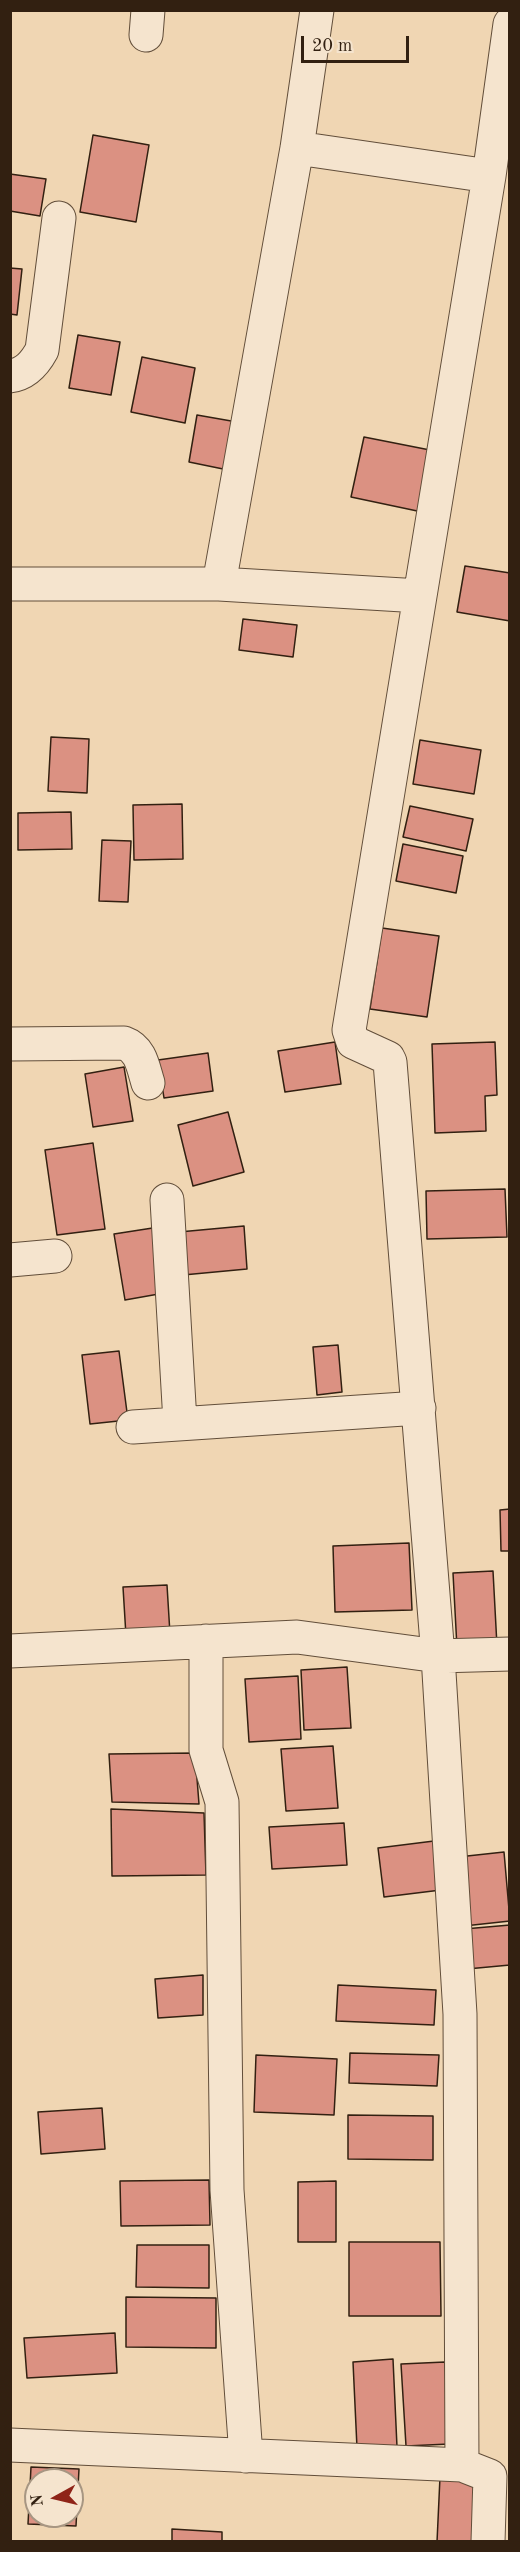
<!DOCTYPE html>
<html>
<head>
<meta charset="utf-8">
<style>
	body { margin:0 }
	#map { position:relative; width:520px; height:2552px; overflow:hidden; background:#f0d6b3; font-family:"Old Standard TT",serif }
	canvas { display:block }
	.frame { position:absolute; inset:0; border:12px solid #322011; pointer-events:none }
	.north { position:absolute; left:24px; top:2468px; width:60px; height:60px; box-sizing:border-box; background:#f5e4ce; border:2px solid #a79682; border-radius:50%; rotate:262deg; font-size:16px; font-weight:700; line-height:24px; text-align:center; color:#322011 }
	.north::after { content:''; display:block; margin:auto; width:21px; height:27px; background:#8f2418; clip-path:polygon(50% 0,100% 100%,50% 72%,0 100%) }
	.scale { position:absolute; left:301px; top:36px; width:108px; height:27px; box-sizing:border-box; border:3px solid #322011; border-top:0; padding-left:8px; font-size:18px; line-height:21px; white-space:nowrap; color:#322011; -webkit-text-stroke:4px #f5e4ce; paint-order:stroke }
</style>
</head>
<body>
<div id="map">
<canvas width="520" height="2552"></canvas>
<div class="frame"></div>
<div class="north">N</div>
<div class="scale">20 m</div>
</div>
<script>
const g = document.querySelector('canvas').getContext('2d');
g.lineJoin = 'round';
function fillPath(path, color) {
  g.fillStyle = color;
  g.fill(path, 'evenodd');
}
function strokePath(path, color, width, dash) {
  g.strokeStyle = color;
  g.lineWidth = width;
  g.lineCap = dash ? 'butt' : 'round';
  g.setLineDash(dash || []);
  g.stroke(path);
}
const building = new Path2D(`
	M93,135L149,145L136,222L80,212Z
	M10,174L46,179L40,216L10,211Z
	M10,268L22,269L17,315L10,314Z
	M78,335L120,342L111,395L69,388Z
	M142,357L195,368L185,423L131,412Z
	M197,415L237,422L228,470L189,462Z
	M364,437L435,451L422,512L351,497Z
	M465,566L510,573V621L457,612Z
	M243,619L297,625L293,657L239,650Z
	M51,737L89,739L87,793L48,791Z
	M420,740L481,750L474,794L413,784Z
	M182,804L183,859L134,860L133,805Z
	M410,806L473,819L466,851L403,837Z
	M71,812L72,849L18,850V813Z
	M102,840L131,841L128,902L99,901Z
	M403,844L463,856L456,893L396,881Z
	M382,928L439,936L427,1017L370,1009Z
	M335,1042L341,1084L285,1092L278,1051Z
	M495,1042L497,1095L485,1096L486,1131L435,1133L432,1044Z
	M208,1053L213,1091L164,1098L158,1060Z
	M124,1067L133,1121L93,1127L85,1074Z
	M228,1112L244,1172L193,1186L178,1125Z
	M93,1143L105,1229L57,1235L45,1150Z
	M505,1189L507,1237L427,1239L426,1191Z
	M244,1226L247,1269L183,1275L179,1232Z
	M159,1227L170,1292L125,1300L114,1234Z
	M338,1345L342,1392L317,1395L313,1347Z
	M119,1351L128,1420L90,1424L82,1355Z
	M510,1509V1551H501L500,1510Z
	M409,1543L412,1610L335,1612L333,1546Z
	M493,1571L497,1646L457,1648L453,1573Z
	M167,1585L170,1634L126,1636L123,1587Z
	M347,1667L351,1728L304,1730L301,1670Z
	M298,1676L301,1739L249,1742L245,1679Z
	M333,1746L338,1808L286,1811L281,1749Z
	M195,1753L199,1804L112,1802L109,1754Z
	M111,1809L204,1813L206,1875L112,1876Z
	M344,1823L347,1865L272,1869L269,1827Z
	M434,1841L441,1890L384,1897L378,1848Z
	M504,1852L510,1921L464,1926L458,1857Z
	M510,1925V1965L467,1969L464,1929Z
	M203,1975V2015L158,2018L155,1979Z
	M338,1985L436,1990L434,2025L336,2021Z
	M350,2053L439,2055L437,2086L349,2083Z
	M256,2055L337,2059L334,2115L254,2112Z
	M102,2108L105,2149L41,2154L38,2112Z
	M348,2115L433,2116V2160L348,2159Z
	M209,2180L210,2225L121,2226L120,2181Z
	M336,2181V2242H298V2182Z
	M349,2242H440L441,2316H349Z
	M137,2245H209V2288L136,2287Z
	M126,2297L216,2298V2348L126,2347Z
	M115,2333L117,2373L27,2378L24,2338Z
	M393,2359L397,2447L357,2448L353,2362Z
	M445,2362L449,2444L406,2446L401,2364Z
	M31,2467L79,2469L76,2526L28,2524ZM36,2480H72V2516H36Z
	M440,2477L482,2479L480,2542H437Z
	M172,2529L222,2532V2542H172Z`);
const minor = new Path2D(`
	M146,35L148,10
	M297,148L489,176
	M10,376C26,374 35,363 42,350L59,218
	M10,584H219L420,596L489,176L510,24
	M219,584L297,148L317,10
	M420,596L349,1030L353,1042L388,1058L390,1062L438,1656L460,2014L462,2465
	M10,1044L124,1043C141,1049 143,1067 148,1083
	M167,1200L180,1422
	M10,1260L55,1256
	M133,1427L419,1408
	M206,1641V1750L222,1802L227,2190L246,2456
	M10,1651L297,1637L438,1656L510,1654
	M10,2445L462,2465L490,2476L488,2542`);
fillPath(building, '#db9182');
strokePath(building, '#322011', 1.5);
strokePath(minor, '#624e3a', 35);
strokePath(minor, '#f5e4ce', 33);
</script>
</body>
</html>
